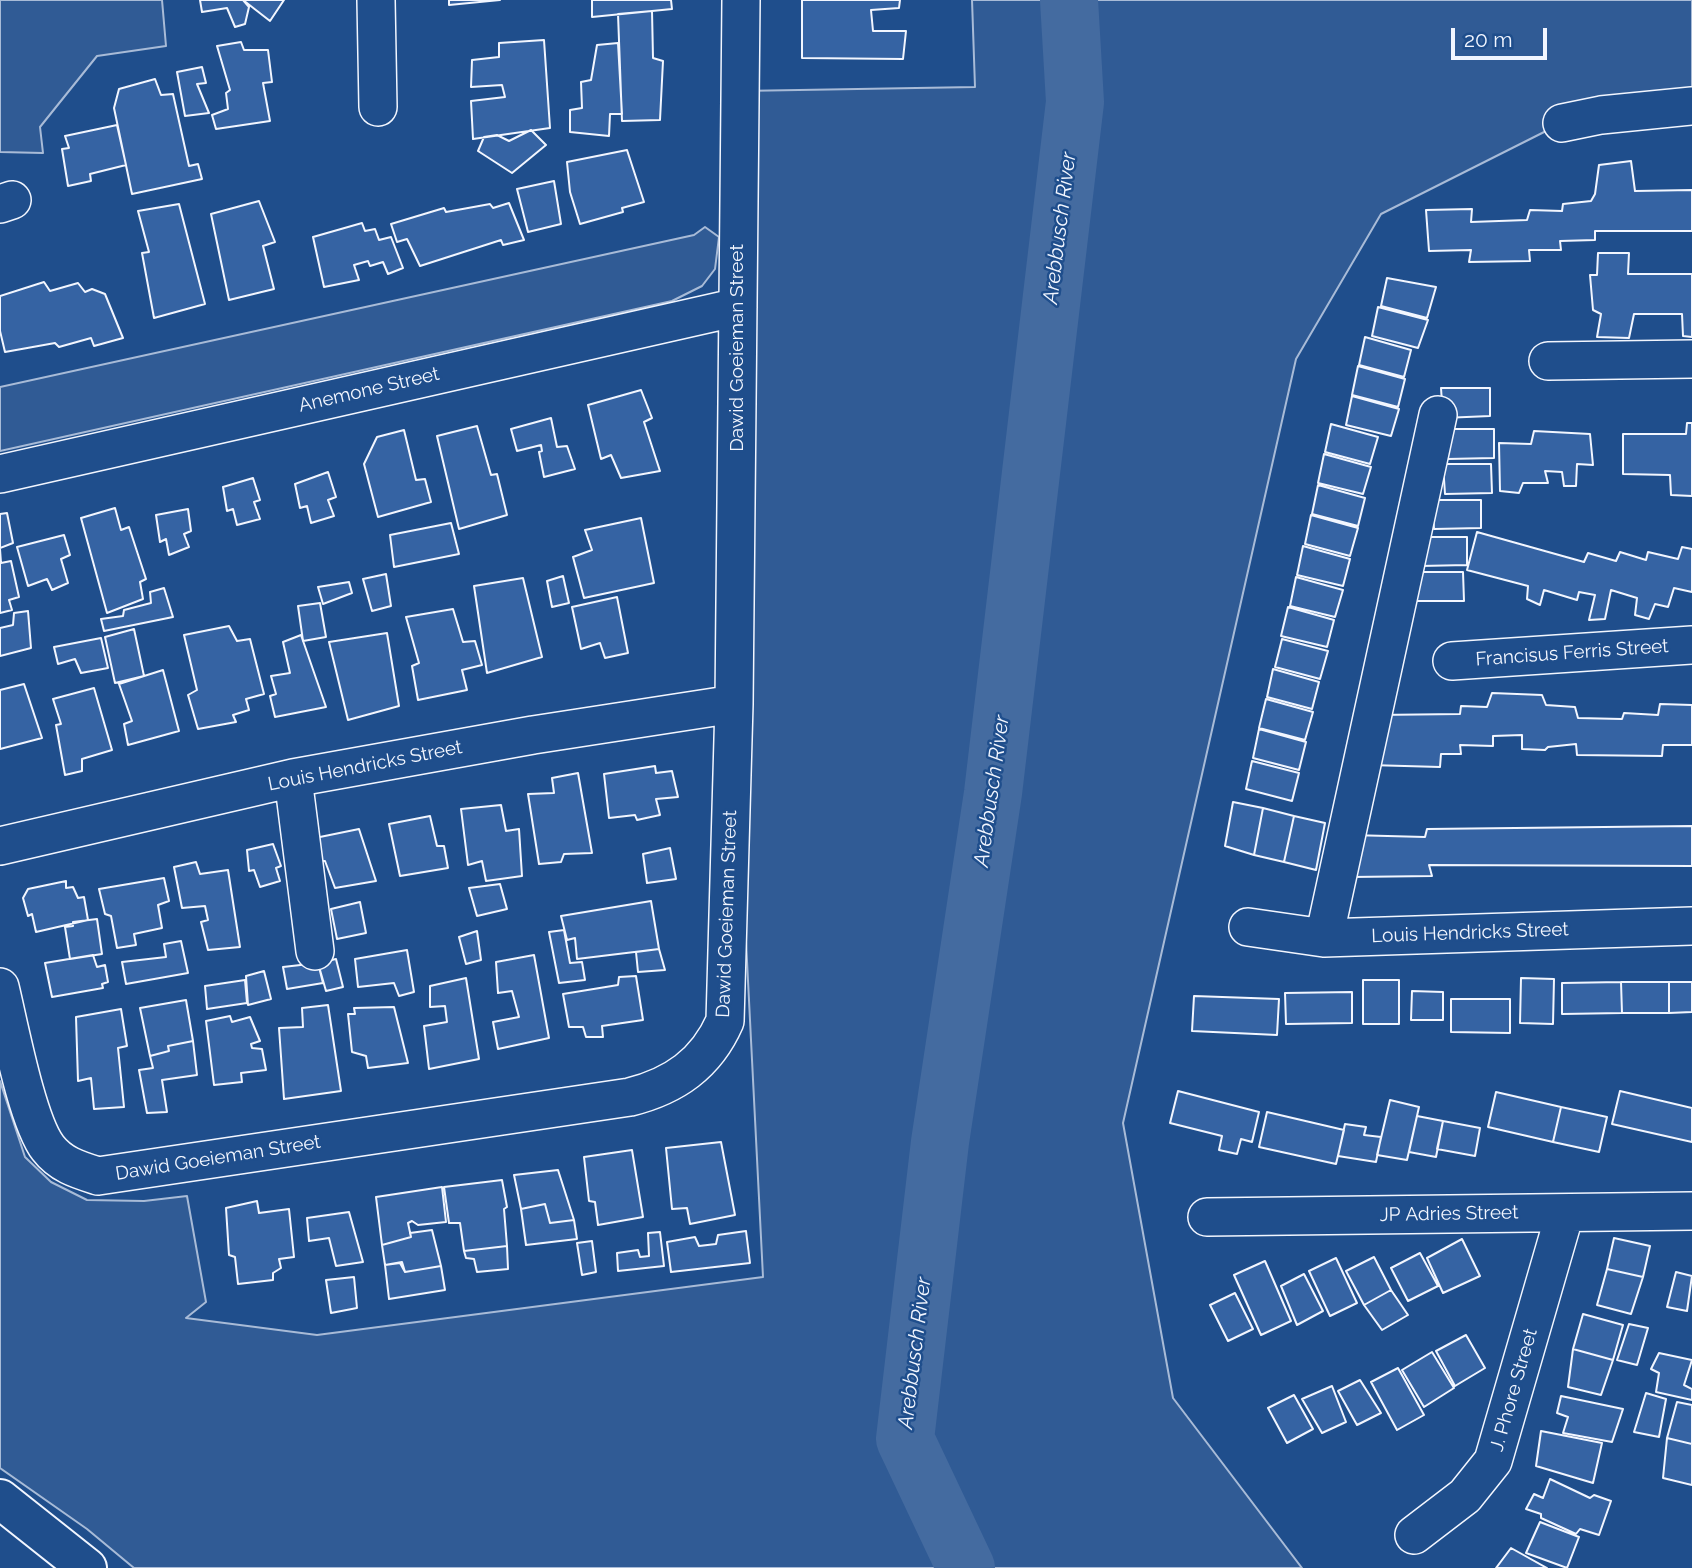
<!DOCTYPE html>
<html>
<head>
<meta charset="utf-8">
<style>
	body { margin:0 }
	#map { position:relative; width:1692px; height:1568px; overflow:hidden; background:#1f4e8c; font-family:Raleway,sans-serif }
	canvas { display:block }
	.scale { position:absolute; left:1451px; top:28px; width:96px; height:32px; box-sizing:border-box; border:4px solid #f2f6ff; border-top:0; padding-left:9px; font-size:21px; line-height:24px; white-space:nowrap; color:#f2f6ff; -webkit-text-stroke:5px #1f4e8c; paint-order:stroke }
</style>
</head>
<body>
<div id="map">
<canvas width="1692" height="1568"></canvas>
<div class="scale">20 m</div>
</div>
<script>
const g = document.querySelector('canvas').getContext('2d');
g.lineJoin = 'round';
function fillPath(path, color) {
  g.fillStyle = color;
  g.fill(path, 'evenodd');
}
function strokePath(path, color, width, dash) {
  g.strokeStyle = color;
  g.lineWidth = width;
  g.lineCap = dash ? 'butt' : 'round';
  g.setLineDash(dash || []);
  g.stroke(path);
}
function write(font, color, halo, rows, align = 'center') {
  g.font = font + ' Raleway,sans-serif';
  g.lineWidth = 5;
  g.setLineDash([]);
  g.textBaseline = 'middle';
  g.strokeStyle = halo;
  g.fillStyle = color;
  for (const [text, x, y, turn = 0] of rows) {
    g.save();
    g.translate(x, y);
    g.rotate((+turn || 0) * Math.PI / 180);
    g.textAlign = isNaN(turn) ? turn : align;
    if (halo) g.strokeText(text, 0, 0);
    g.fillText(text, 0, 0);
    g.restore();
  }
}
const built = new Path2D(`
	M0,0H162L166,46L97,56L40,127L43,153L0,152Z
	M972,0H1692V106L1562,123L1381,214L1296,359L1123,1123L1173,1398L1302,1568H134L87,1529L0,1468V1081L25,1157L51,1182L87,1200L144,1201L187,1196L206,1302L186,1318L317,1335L763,1277L734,704L740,91L975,87Z
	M705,227L719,237L715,269L702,286L672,301L0,451V387L694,235Z`);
const river = new Path2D(`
	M966,1568L905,1439L940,1142L993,793L1075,102L1069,0`);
const building = new Path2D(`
	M200,0H243L249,7L245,24L235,27L227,8L202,12Z
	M243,0H284L270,21Z
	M449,0H500L449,5Z
	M592,0H671L672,9L592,17Z
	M802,0H900L899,8L871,10L873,31H906L903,59L802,58Z
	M652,11L653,58L663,61L660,120L622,121L618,14Z
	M544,40L550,128L473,139L471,101L505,97L502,85L471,87L472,60L499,57V43Z
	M241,42L244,50H268L272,82L263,83L270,121L216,129L212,115L228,109L226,93L230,90L217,46Z
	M618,43L622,114H610L609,136L570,132V110L582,108L581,82L591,80L597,45Z
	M202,67L206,83L197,84L209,113L185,116L177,72Z
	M155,79L161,95L173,94L189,166L198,164L202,179L132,194L114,108L119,89Z
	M117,125L126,165L90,174L91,181L68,186L62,149L69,148L65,136Z
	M531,130L546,145L512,173L478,151L484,137L497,135L509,141Z
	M627,150L644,202L622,208L623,212L580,224L570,192L567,162Z
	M1631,161L1635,191L1692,190V231H1595V240L1560,241L1561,250H1529L1530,261L1469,262L1471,250L1429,251L1426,210L1472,209L1471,222L1527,220L1530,210L1562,211L1563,204L1591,201L1595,194L1599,165Z
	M554,181L561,224L528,232L517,189Z
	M259,201L275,242L263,246L274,289L229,300L211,214Z
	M509,203L524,240L503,245L501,240L420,266L407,239L397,242L391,224L444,208L446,212L490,204L493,208Z
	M179,204L205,304L154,318L142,253L149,252L138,211Z
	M362,223L365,231L375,229L379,240L391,237L403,268L388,274L383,262L370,266L368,261L354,265L359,280L324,287L313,237Z
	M1598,253H1629L1628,274H1692V337L1683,336L1682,314H1634L1629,338L1597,337L1601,314L1593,310L1590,275H1597Z
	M1387,278L1436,287L1427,318L1381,306Z
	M44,282L50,291L78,283L85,292L92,289L105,294L123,338L94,346L91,338L59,347L55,343L5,352L0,331V296Z
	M1378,307L1428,320L1418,348L1372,336Z
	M1365,337L1411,350L1404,377L1359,365Z
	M1358,366L1405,379L1398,407L1352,395Z
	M1441,388H1490V416L1443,418Z
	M641,390L652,418L644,422L660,471L621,478L611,455L601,459L588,405Z
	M1352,396L1399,409L1391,436L1346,425Z
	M551,418L557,447L567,446L575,469L544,477L539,452L542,451L541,445L517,451L511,429Z
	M1687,423H1692V496L1671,495L1670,475L1623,474V434H1686Z
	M1331,424L1378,437L1370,464L1325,452Z
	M477,426L491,475L497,474L507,515L459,529L437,436Z
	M1446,429H1494V458L1447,459Z
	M404,430L416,480L425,479L431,502L378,517L364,464L377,437Z
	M1534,431L1590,434L1593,465L1577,464L1576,486H1564L1562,472L1545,471L1548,483H1523L1519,493L1500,491L1499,443L1531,444Z
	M1324,454L1371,467L1363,494L1318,483Z
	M1443,464H1491L1492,493L1445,494Z
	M328,472L336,497L328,500L334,516L311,523L307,506L300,508L295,484Z
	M253,478L260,500L254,502L260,519L237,525L233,509L227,511L223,487Z
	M1318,485L1365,498L1358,526L1312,514Z
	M1432,500H1481V528L1434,529Z
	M115,508L121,530L129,527L146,579L140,582L143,599L107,613L81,518Z
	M188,509L191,531L184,534L189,547L169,555L166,539L160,542L156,515Z
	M7,513L13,543L0,548V514Z
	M1311,515L1358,528L1350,556L1305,544Z
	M641,518L654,583L584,598L573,557L592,550L585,530Z
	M451,523L459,554L394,567L390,535Z
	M1477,532L1584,562L1588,553L1616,561L1620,552L1646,560L1648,552L1678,559L1682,547L1692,549V592L1674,588L1668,607L1655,604L1649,619L1635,615L1637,598L1611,590L1605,619L1589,620L1595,595L1579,592L1577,600L1544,590L1540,605L1527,599L1528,586L1467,570Z
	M64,535L70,555L61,559L68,583L52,590L47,579L28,586L17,547Z
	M1418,537H1467V565L1420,566Z
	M1303,546L1350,559L1343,586L1297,575Z
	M0,549L1,563L11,561L19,597L9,600L12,610L0,613Z
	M1415,572H1463L1464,601H1416Z
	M386,574L391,606L372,611L363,579Z
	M563,576L569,603L552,607L547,581Z
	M1296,577L1343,590L1335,617L1290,606Z
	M523,578L542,657L487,673L474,586Z
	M349,582L352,593L323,604L318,587Z
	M164,588L173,617L104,631L101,619L123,616L124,610L151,603L150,592Z
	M617,597L628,653L605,658L600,643L581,649L572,607Z
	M320,603L326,637L303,641L298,606Z
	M1288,607L1334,620L1327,647L1281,636Z
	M453,609L463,642L475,641L482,665L462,670L467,690L418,700L412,666L419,663L406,617Z
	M28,611L31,648L0,656V628L13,625L14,613Z
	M229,626L237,641L250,639L264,694L246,699L249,710L233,715L236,722L198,729L188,695L197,690L184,635Z
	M134,629L144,676L115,683L105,637Z
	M387,633L399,706L348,720L329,642Z
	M301,635L326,707L275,717L270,696L276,694L271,676L290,673L283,642Z
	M101,638L108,668L81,673L75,659L58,664L54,647Z
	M1282,639L1328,651L1320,679L1275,667Z
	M1273,669L1319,682L1312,709L1267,697Z
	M163,670L179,731L128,745L124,724L132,721L119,684Z
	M24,684L42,738L0,749V690Z
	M94,688L112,750L82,759V771L65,775L56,725L61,724L53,699Z
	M1492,693L1542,695L1546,705L1575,707L1578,718L1622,719L1624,713L1658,715L1660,704L1692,705V745H1663L1662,756L1577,755L1576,744L1548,747L1545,750L1522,749V735L1493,736V746L1460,745L1461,754H1441L1440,767L1369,765L1375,715L1460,714L1461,706L1487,707Z
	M1266,699L1313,712L1305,740L1259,728Z
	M1259,729L1306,742L1299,770L1253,758Z
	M1252,761L1299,773L1292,801L1246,789Z
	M655,766L656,773L672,771L678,797L656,799L660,815L637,820L635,815L609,818L604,774Z
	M578,773L592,853L564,854L561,862L539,864L528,794L554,793L552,778Z
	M1233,802L1263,808L1254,855L1225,846Z
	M501,805L506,831L519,829L522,876L486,881L482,861L468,865L461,809Z
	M1263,808L1294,816L1284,862L1254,855Z
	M430,816L437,846H444L448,868L400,876L389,824Z
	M1294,816L1325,823L1316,870L1284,862Z
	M1692,826V866L1429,865L1432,876L1351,877L1350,835L1425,837L1427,829Z
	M359,829L376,881L335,888L325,861H319L315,838Z
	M273,844L281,866L276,868L280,881L260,887L254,870L249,871L247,850Z
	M670,848L676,879L647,883L643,854Z
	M196,862L200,874L228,870L240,947L208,950L201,922L208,920L205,906L182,908L174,867Z
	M164,878L169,901L158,905L162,928L134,934L136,945L117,948L111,916L105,914L99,889Z
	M66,881V888L73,887L78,898L84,897L88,920L36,932L32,914L28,916L23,898L28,889Z
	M500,884L507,909L477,916L469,888Z
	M651,901L659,949L577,959L575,938L567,940L561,916Z
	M360,902L366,933L337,939L331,909Z
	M97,919L102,954L70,959L65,927L73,926V922Z
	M564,930L570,963L582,962L585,980L559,983L549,932Z
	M477,931L481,960L466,964L459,937Z
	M181,941L188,973L126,984L122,962L166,957L164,944Z
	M659,949L665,970L638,972L636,952Z
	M407,950L414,992L399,996L394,983L358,987L355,959Z
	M93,955L97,967L105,965L108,982L102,984L103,988L52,997L45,963Z
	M534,955L549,1038L498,1049L493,1022L519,1017L512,991L498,993L496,962Z
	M336,959L343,987L326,991L318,963Z
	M318,963L323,983L287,989L283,967Z
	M264,971L271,999L248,1005L246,976Z
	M636,976L643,1020L602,1026L603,1037H586L583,1027H569L563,994L618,985L619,977Z
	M466,978L479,1059L429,1069L424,1026L447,1022L445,1006L430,1007V986Z
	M1521,978L1554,979L1553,1024L1520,1023Z
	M245,980L247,1003L207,1009L205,986Z
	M1363,980H1399V1024H1363Z
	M1621,982L1622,1013L1562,1014V983Z
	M1621,982H1669V1013H1622Z
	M1669,982H1692V1012L1669,1013Z
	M1412,991L1443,992V1020H1411Z
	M1352,992V1023L1286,1024L1285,993Z
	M1194,996L1279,999L1277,1035L1192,1031Z
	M1451,999H1510V1033L1451,1032Z
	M186,1000L193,1041L168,1046L169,1051L150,1056L140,1008Z
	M328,1005L341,1091L284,1099L279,1028L303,1027L302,1008Z
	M394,1007L408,1063L368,1068L366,1056L352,1052L348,1014H355L354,1008Z
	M121,1009L127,1046L118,1048L124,1107L94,1109L91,1078L78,1081L76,1017Z
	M230,1016L232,1022L250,1017L260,1041L251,1044L252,1048L262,1049L266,1070L241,1073L242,1082L214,1085L206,1021Z
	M193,1041L197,1075L162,1080L167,1112L147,1113L139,1070L153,1068L150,1056L169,1051L168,1046Z
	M1178,1091L1259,1112L1252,1142L1241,1139L1237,1154L1219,1150L1222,1136L1170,1123Z
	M1620,1091L1692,1108V1142L1612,1124Z
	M1496,1092L1561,1107L1553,1142L1488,1127Z
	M1390,1100L1419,1107L1407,1160L1377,1155Z
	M1561,1107L1607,1117L1599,1152L1553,1142Z
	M1267,1112L1344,1130L1336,1164L1259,1147Z
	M1417,1116L1443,1121L1436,1157L1409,1152Z
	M1443,1121L1480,1128L1475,1156L1437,1149Z
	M1345,1124L1366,1127L1364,1135L1381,1137L1376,1162L1338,1156Z
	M721,1142L735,1215L690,1224L687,1208L672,1209L666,1148Z
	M632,1150L643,1217L598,1225L595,1202L589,1201L584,1157Z
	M558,1170L574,1220L550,1223L545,1204L521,1209L514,1175Z
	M502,1180L507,1207L504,1209L507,1246L464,1251L460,1223H449L444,1187Z
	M442,1187L446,1222L418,1225L412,1221L408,1223L411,1237L382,1245L376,1197Z
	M257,1201L259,1213L289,1209L294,1257L279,1259L281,1268L273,1273V1280L238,1284L235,1257L229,1255L226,1208Z
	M545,1204L550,1223L574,1220L577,1239L526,1245L521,1209Z
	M349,1212L363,1262L336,1266L329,1238L309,1241L307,1218Z
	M432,1230L441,1266L405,1272L402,1262L385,1265L382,1245L411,1237L410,1233Z
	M746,1231L750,1263L671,1272L667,1242L695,1237L699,1246L716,1244L718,1235Z
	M660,1232L664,1266L618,1271L617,1253L638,1250L640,1257L649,1256L648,1233Z
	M1614,1238L1650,1246L1643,1277L1607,1269Z
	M1462,1239L1480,1276L1443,1293L1427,1258Z
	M592,1241L596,1272L582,1275L577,1243Z
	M507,1246L508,1269L477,1272L474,1259L466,1258L464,1251Z
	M1420,1253L1438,1286L1408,1301L1391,1268Z
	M1374,1257L1391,1290L1364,1305L1346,1271Z
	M1336,1258L1357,1303L1330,1316L1309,1271Z
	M1265,1261L1291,1321L1261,1335L1234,1275Z
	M400,1263L405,1272L441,1266L445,1290L389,1299L385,1265Z
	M1607,1269L1643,1277L1631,1314L1597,1305Z
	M1676,1272L1692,1276L1687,1311L1667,1307Z
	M1304,1274L1323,1311L1297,1325L1281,1286Z
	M354,1277L357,1308L331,1313L326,1280Z
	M1391,1290L1408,1315L1382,1330L1364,1305Z
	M1235,1293L1253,1329L1228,1341L1210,1305Z
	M1583,1314L1623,1325L1613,1360L1573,1349Z
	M1629,1324L1648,1328L1637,1365L1617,1360Z
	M1466,1335L1485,1368L1455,1386L1436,1351Z
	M1573,1349L1613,1360L1601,1395L1568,1387Z
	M1432,1352L1454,1388L1424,1407L1402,1370Z
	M1659,1353L1692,1360L1684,1385L1692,1389V1400L1656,1392L1659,1373L1651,1369Z
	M1398,1368L1424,1415L1397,1430L1371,1382Z
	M1360,1380L1381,1413L1357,1425L1338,1391Z
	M1332,1386L1346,1422L1322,1433L1302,1399Z
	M1646,1393L1666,1399L1659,1437L1634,1432Z
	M1294,1395L1313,1429L1287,1443L1268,1408Z
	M1561,1396L1623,1409L1612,1442L1563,1433L1568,1417L1557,1413Z
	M1677,1402L1692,1405V1444L1667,1438Z
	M1541,1431L1602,1443L1593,1483L1536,1466Z
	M1667,1438L1692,1444V1485L1663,1478Z
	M1550,1479L1590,1498L1594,1495L1611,1501L1599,1535L1580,1529L1576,1534L1541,1518V1514L1526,1509L1534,1494L1543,1498Z
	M1540,1522L1579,1537L1567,1568L1526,1553Z
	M1511,1548L1547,1568H1496Z`);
const minor = new Path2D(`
	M376,0L378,107
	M1562,123L1601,115L1692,106
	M0,204L12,200
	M1548,361L1692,359
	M0,474L738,307
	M1452,661L1692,645
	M293,778L315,951
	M0,846L293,778L533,735L734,704
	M1248,927L1324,938L1692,926
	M1324,938L1438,415
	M0,987C9,1024 27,1121 48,1148C61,1165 79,1170 98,1176L630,1097C674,1086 706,1064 725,1021L734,704L741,0
	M1207,1217L1692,1211
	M1414,1535L1465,1496L1493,1461L1565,1213`);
const major = new Path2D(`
	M0,1499L87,1568`);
const streetNames = [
	["Dawid Goeieman Street",737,348,-90],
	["Anemone Street",369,390,-13],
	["Francisus Ferris Street",1572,653,-4],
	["Louis Hendricks Street",365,766,-11],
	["Dawid Goeieman Street",727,914,-88],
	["Louis Hendricks Street",1470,933,-2],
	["Dawid Goeieman Street",218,1158,-9],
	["JP Adries Street",1449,1214,-1],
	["J. Phore Street",1514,1390,-74]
];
const waterNames = [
	["Arebbusch River",1060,228,-83],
	["Arebbusch River",992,791,-82],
	["Arebbusch River",915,1353,-83]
];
fillPath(built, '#305b95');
strokePath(built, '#a8bbd7', 2);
strokePath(river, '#446ba0', 58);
fillPath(building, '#3563a3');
strokePath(building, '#f2f6ff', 2);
strokePath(minor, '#f2f6ff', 40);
strokePath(major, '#f2f6ff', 42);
strokePath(minor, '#1f4e8c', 37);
strokePath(major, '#1f4e8c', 38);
write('19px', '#f2f6ff', '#1f4e8c', streetNames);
write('italic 21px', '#f2f6ff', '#1f4e8c', waterNames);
</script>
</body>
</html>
